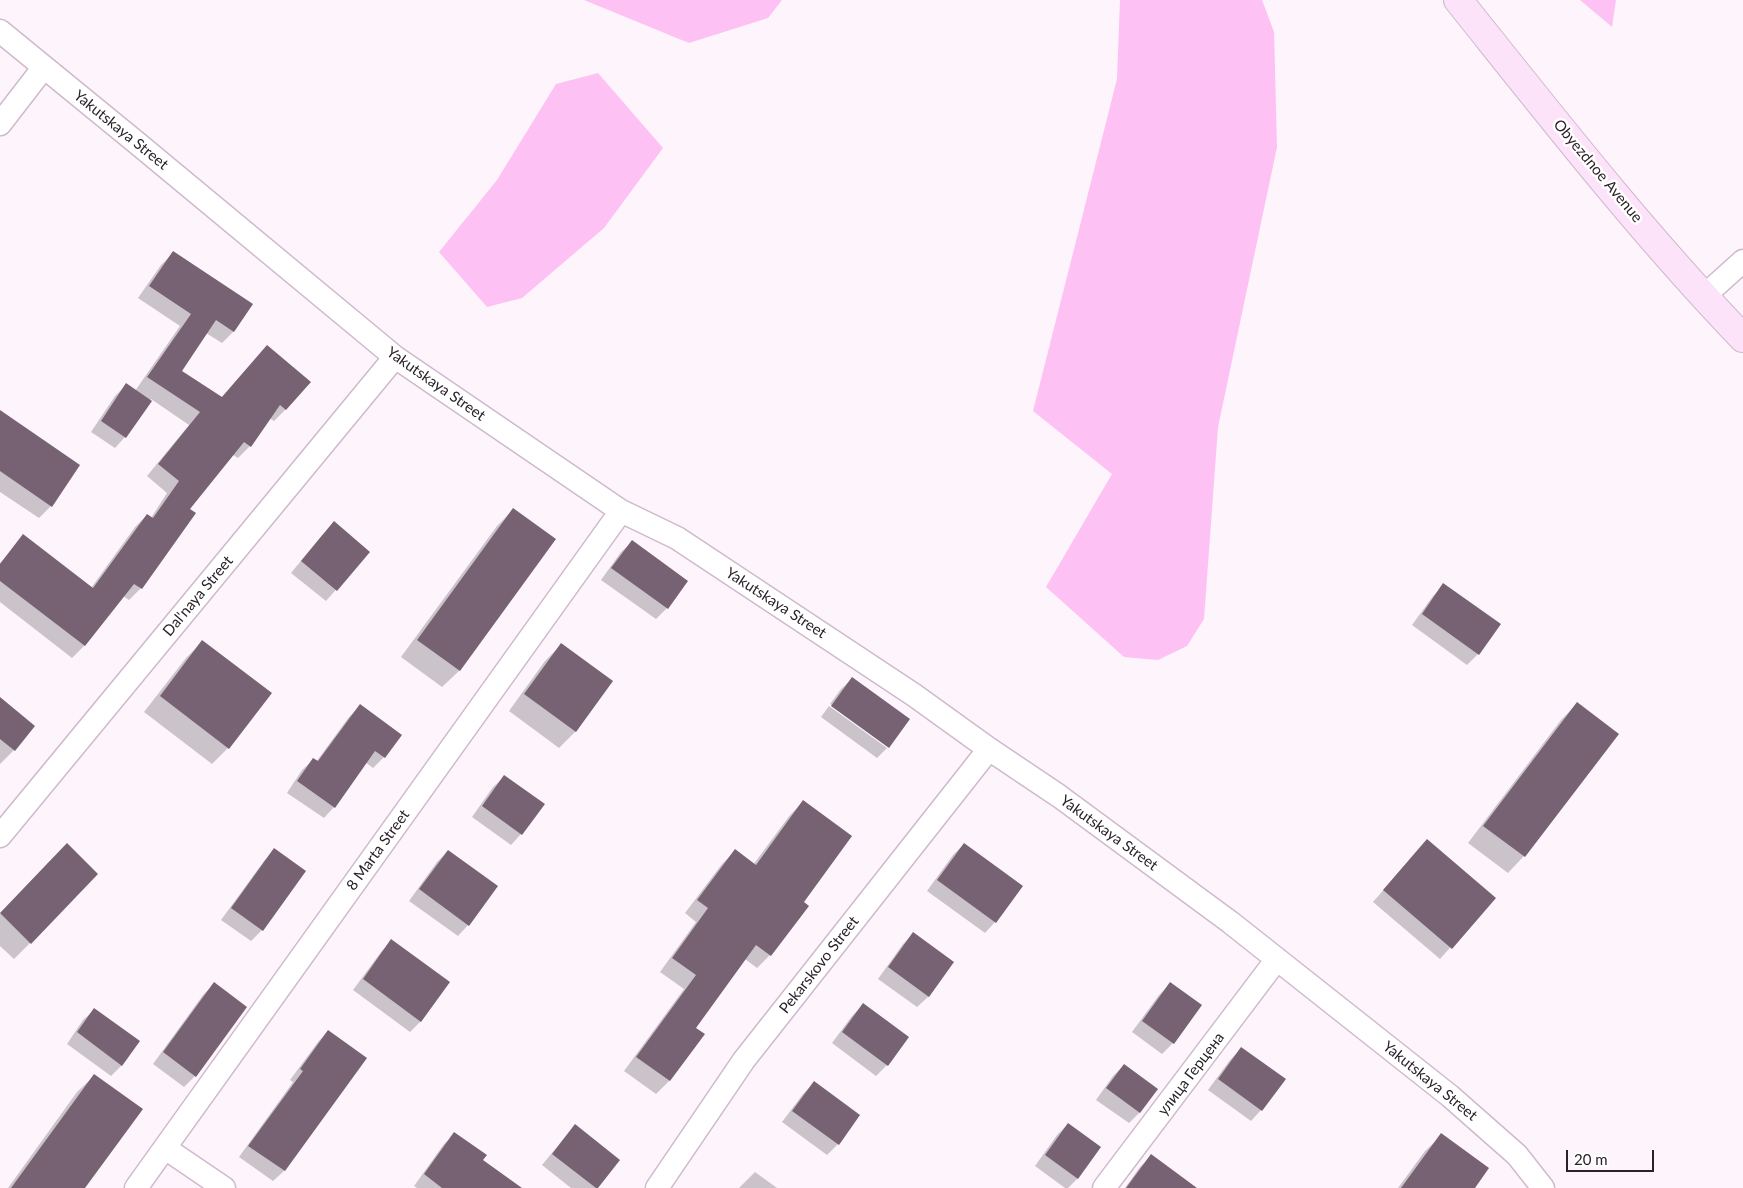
<!DOCTYPE html>
<html>
<head>
<meta charset="utf-8">
<style>
	body { margin:0 }
	#map { position:relative; width:1743px; height:1188px; overflow:hidden; background:#fdf4fc; font-family:Lato,sans-serif }
	canvas { display:block }
	.scale { position:absolute; left:1566px; top:1150px; width:88px; height:22px; box-sizing:border-box; border:2px solid #2a2229; border-top:0; padding-left:6px; font-size:15px; line-height:18px; white-space:nowrap; color:#2a2229; -webkit-text-stroke:4px #fff; paint-order:stroke }
</style>
</head>
<body>
<div id="map">
<canvas width="1743" height="1188"></canvas>
<div class="scale">20 m</div>
</div>
<script>
const g = document.querySelector('canvas').getContext('2d');
g.lineJoin = 'round';
function fillPath(path, color) {
  g.fillStyle = color;
  g.fill(path, 'evenodd');
}
function strokePath(path, color, width, dash) {
  g.strokeStyle = color;
  g.lineWidth = width;
  g.lineCap = dash ? 'butt' : 'round';
  g.setLineDash(dash || []);
  g.stroke(path);
}
function write(font, color, halo, rows, align = 'center') {
  g.font = font + ' Lato,sans-serif';
  g.lineWidth = 5;
  g.setLineDash([]);
  g.textBaseline = 'middle';
  g.strokeStyle = halo;
  g.fillStyle = color;
  for (const [text, x, y, turn = 0] of rows) {
    g.save();
    g.translate(x, y);
    g.rotate((+turn || 0) * Math.PI / 180);
    g.textAlign = isNaN(turn) ? turn : align;
    if (halo) g.strokeText(text, 0, 0);
    g.fillText(text, 0, 0);
    g.restore();
  }
}
const water = new Path2D(`
	M584,0H782L768,18L689,43Z
	M1120,0H1262L1274,32L1277,147L1218,427L1204,619L1187,646L1158,660L1124,657L1046,587L1112,474L1033,411L1117,79Z
	M1580,0H1616L1612,27Z
	M598,73L663,148L604,228L522,298L487,307L439,252L497,180L556,84Z`);
const shadow = new Path2D(`
	M173,253L234,331L222,343L206,333L181,371L221,398L267,346L286,409L274,421L269,418L250,446L238,458L233,455L188,509L195,513L141,588L129,600L123,596L84,646L72,658L0,602V563L24,536L91,588L135,527L147,515L151,518L167,493L147,476L189,425L151,399L125,437L115,448L91,432L115,396L126,385L135,391L180,326L138,298L161,265Z
	M0,411L51,506L39,518L0,492Z
	M513,510L554,539L459,671L442,687L401,657L497,526Z
	M323,534L369,552L326,601L291,573Z
	M632,542L686,581L667,608L656,619L601,580L621,552Z
	M1444,585L1478,654L1467,665L1412,625L1433,596Z
	M202,642L228,748L212,764L144,712L186,658Z
	M561,645L576,731L559,748L509,711L545,661Z
	M852,679L888,746L830,704L841,689Z
	M0,699L14,750L0,764Z
	M1577,704L1524,856L1508,873L1468,843L1561,720Z
	M360,706L400,735L384,757L373,768L365,762L334,807L324,818L287,793L302,770L313,760L316,762L349,717Z
	M829,706L887,748L877,758L821,717Z
	M504,777L521,834L511,845L472,817L493,787Z
	M803,802L802,902L770,955L757,968L745,959L695,1028L703,1034L669,1081L656,1094L624,1071L684,989L660,972L696,922L685,913L722,864L735,851L753,865L790,815Z
	M1427,840L1494,898L1440,959L1373,902Z
	M964,844L995,922L985,933L927,891L953,855Z
	M274,850L304,872L262,930L251,941L221,920L264,861Z
	M448,851L468,925L458,936L409,901L437,862Z
	M50,861L30,943L14,959L0,946V914Z
	M914,933L953,962L928,997L917,1007L878,979L903,944Z
	M391,941L421,1021L410,1032L353,990L381,952Z
	M214,984L195,1076L184,1087L153,1064L203,995Z
	M1170,984L1200,1006L1173,1043L1162,1054L1132,1032L1159,995Z
	M863,1005L887,1065L876,1076L832,1043L852,1016Z
	M94,1010L122,1065L111,1076L67,1044L83,1020Z
	M328,1031L365,1058L284,1171L273,1181L239,1157L293,1082L290,1080L318,1042Z
	M1241,1049L1261,1110L1251,1121L1208,1090L1230,1060Z
	M1124,1065L1156,1089L1139,1113L1129,1123L1096,1100L1113,1076Z
	M94,1076L84,1188H8L77,1092Z
	M814,1083L838,1144L827,1155L782,1122L803,1094Z
	M1068,1124L1078,1178L1068,1188H1065L1035,1166L1057,1135Z
	M575,1126L596,1188H571L542,1165L565,1137Z
	M455,1134L481,1160L519,1188H417L414,1186L444,1144Z
	M1442,1135L1473,1188H1398L1425,1151Z
	M1151,1156L1194,1188H1125L1140,1167Z
	M755,1172L777,1188H739Z`);
const building = new Path2D(`
	M173,251L253,304L234,332L216,320L182,371L222,397L267,345L311,382L286,410L280,405L251,447L244,442L190,509L196,513L142,589L134,584L85,646L0,581V564L23,534L93,588L147,514L153,518L179,481L158,464L200,412L147,377L191,314L149,286Z
	M126,383L152,401L126,438L101,421Z
	M0,410L80,465L52,507L0,471Z
	M513,508L556,539L460,671L417,640Z
	M334,521L370,552L337,591L301,561Z
	M632,540L688,581L668,609L611,568Z
	M1443,583L1501,624L1479,655L1422,614Z
	M202,640L272,693L229,749L160,696Z
	M561,643L613,681L576,732L524,694Z
	M852,677L910,719L889,748L831,706Z
	M0,697L35,726L15,751L0,739Z
	M1577,702L1619,734L1525,857L1483,826Z
	M360,704L402,735L385,758L375,751L335,808L297,781L313,758L318,761Z
	M504,775L545,804L522,835L482,806Z
	M803,800L852,836L804,902L809,906L771,956L756,945L696,1028L705,1034L670,1081L636,1057L696,975L672,958L708,908L697,900L735,849L756,865Z
	M1427,839L1496,898L1452,949L1383,890Z
	M67,843L98,874L31,944L0,913Z
	M964,843L1023,886L996,923L937,880Z
	M274,848L306,871L263,931L231,908Z
	M448,850L498,886L469,926L419,889Z
	M913,932L954,962L929,997L888,967Z
	M391,939L450,982L421,1022L363,979Z
	M214,982L247,1007L196,1077L163,1052Z
	M1170,982L1202,1005L1174,1044L1142,1021Z
	M863,1003L909,1037L888,1066L842,1032Z
	M94,1008L140,1041L122,1066L77,1032Z
	M328,1030L367,1058L285,1171L248,1146L303,1071L300,1069Z
	M1241,1047L1286,1079L1262,1111L1218,1079Z
	M1124,1064L1158,1089L1140,1113L1106,1088Z
	M94,1074L143,1109L85,1188H11Z
	M814,1081L860,1115L839,1145L792,1111Z
	M1068,1123L1101,1147L1078,1179L1045,1155Z
	M575,1124L620,1160L598,1188H596L552,1154Z
	M454,1132L487,1155L483,1160L522,1188H442L424,1174Z
	M1441,1133L1489,1168L1475,1188H1401Z
	M1151,1154L1197,1188H1126Z`);
const street = new Path2D(`
	M0,31L137,143L395,357L621,511L677,538L914,695L989,749L1059,796L1230,922L1450,1096L1517,1155L1543,1188
	M0,124L44,67
	M1703,297L1743,261
	M0,836L395,357
	M165,1148L224,1188
	M136,1188L621,511
	M657,1188L744,1060L989,749
	M1104,1188L1277,959`);
const secondary = new Path2D(`
	M1458,0C1550,115 1641,232 1743,338`);
const streetNames = [
	["Yakutskaya Street",121,130,39],
	["Obyezdnoe Avenue",1598,171,50],
	["Yakutskaya Street",436,384,35],
	["Dal'naya Street",198,596,-50],
	["Yakutskaya Street",776,603,33],
	["Yakutskaya Street",1109,833,36],
	["8 Marta Street",378,850,-54],
	["Pekarskovo Street",819,965,-52],
	["улица Герцена",1191,1074,-53],
	["Yakutskaya Street",1430,1081,39]
];
fillPath(water, '#fdc1f4');
fillPath(shadow, '#0003');
fillPath(building, '#776274');
strokePath(street, '#d0b9cd', 25);
strokePath(secondary, '#d0b9cd', 30);
strokePath(street, '#fff', 22);
strokePath(secondary, '#fce3f9', 28);
write('15px', '#2a2229', '#fff', streetNames);
</script>
</body>
</html>
